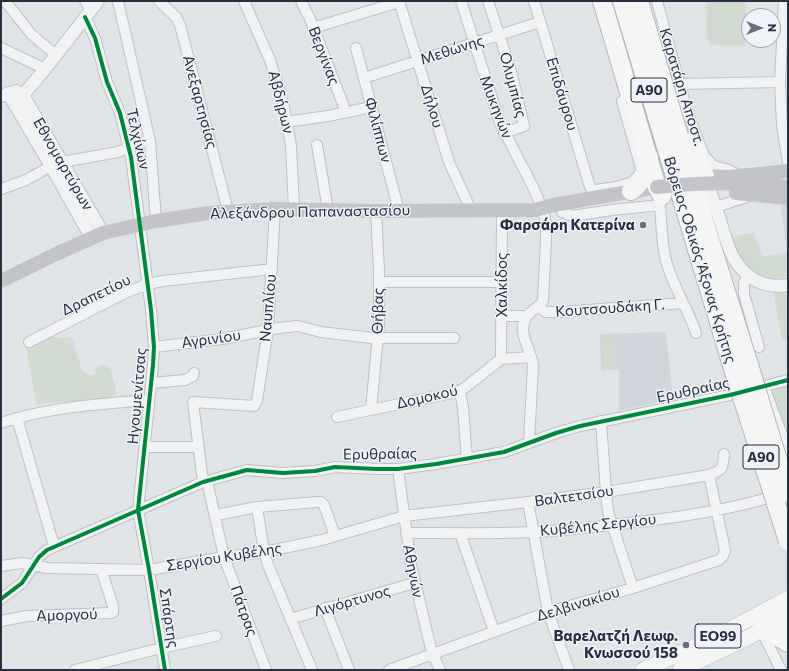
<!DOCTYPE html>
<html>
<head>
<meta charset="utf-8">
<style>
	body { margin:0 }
	#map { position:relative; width:789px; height:671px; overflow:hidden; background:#e1e4e7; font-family:Commissioner,sans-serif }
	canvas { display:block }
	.frame { position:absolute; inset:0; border:2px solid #272f41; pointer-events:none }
	.north { position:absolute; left:741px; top:8px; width:40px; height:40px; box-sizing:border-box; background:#eff2f7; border:1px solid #9fa4ae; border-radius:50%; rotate:90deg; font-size:11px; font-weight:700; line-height:16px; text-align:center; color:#272f41 }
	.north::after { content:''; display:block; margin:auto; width:14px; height:18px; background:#686e7b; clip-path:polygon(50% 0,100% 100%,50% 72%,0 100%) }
</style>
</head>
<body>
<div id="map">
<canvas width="789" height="671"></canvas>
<div class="frame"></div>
<div class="north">N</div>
</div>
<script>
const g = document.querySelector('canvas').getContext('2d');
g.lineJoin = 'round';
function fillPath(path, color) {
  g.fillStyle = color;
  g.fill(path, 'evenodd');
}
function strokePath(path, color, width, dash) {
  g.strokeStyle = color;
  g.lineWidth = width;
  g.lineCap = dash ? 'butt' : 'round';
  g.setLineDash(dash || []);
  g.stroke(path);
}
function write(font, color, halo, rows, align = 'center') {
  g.font = font + ' Commissioner,sans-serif';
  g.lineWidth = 3;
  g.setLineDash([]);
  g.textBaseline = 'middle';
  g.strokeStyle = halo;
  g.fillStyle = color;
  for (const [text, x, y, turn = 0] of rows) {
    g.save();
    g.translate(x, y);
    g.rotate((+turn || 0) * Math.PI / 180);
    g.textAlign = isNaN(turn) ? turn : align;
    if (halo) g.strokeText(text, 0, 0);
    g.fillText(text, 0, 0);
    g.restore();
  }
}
const built = new Path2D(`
	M780,199L788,201V263L787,252Z
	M666,332L673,400L619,410V369L601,371L600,334Z`);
const green = new Path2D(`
	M707,1H746V46L709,45V39H706Z
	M754,232L762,257L787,252L788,276C776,280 755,279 747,268C740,259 734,248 729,238Z
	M788,288V339L782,340L773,289Z
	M52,336L57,338L72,337L81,368L88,375H94L98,367L102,365L110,367L116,389V394L110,398L37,404L26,348Z
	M617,338L618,368L603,369L602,339Z
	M788,384V437L769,390Z`);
const minor = new Path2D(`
	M5,1L32,35L56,55
	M85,1L91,10
	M118,1L150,141L156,221
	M159,1L176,17L180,25L228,211
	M244,1L270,60L283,102L291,145L294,209
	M301,1L311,21L346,112
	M399,1L449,162L471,210
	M461,1L500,123L533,187L544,213L546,224V240L543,300C540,308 532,309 527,316C516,332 531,349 533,365L529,443
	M488,1L511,71L524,126L504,133
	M534,1L590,187L592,189L597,190C611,187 640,187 641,168L622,101
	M657,1L687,111L704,156L714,166L726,169L739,175
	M784,1L780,82L782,125L788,163
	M85,17L95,38L107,82L120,113L131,157L151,310L154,347L153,365L138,510L149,570L165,670
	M313,28L399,2
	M1,48L45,69
	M356,48L399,211
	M364,78L540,22
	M680,84L780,82
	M286,122L328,116L372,107
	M317,145L328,210
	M1,189L26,180L51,166L62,162L118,152L139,143L150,141
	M716,207L749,196
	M562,212L572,216L612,210L660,205C662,225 661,245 667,264C674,288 688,309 696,333
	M748,276L744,283V294L759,347
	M379,282H502
	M538,307L546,312H560L683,303
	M502,316H527
	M29,342L127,292L148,284L163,281L272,269
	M154,347L222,339L278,328L298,326L321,332L372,338H454
	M501,359L502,210
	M151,383L185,380L193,376L194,373
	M460,391L463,408L467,459
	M766,392L788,451
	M371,410L379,324V270L376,211
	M337,417L457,392L466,387L501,359L531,357
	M17,418L54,546
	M601,421L606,492L608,512L633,588
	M1,423C48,407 100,404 149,400
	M144,447H198
	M398,469L411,565L432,653L440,670
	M207,481L224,557L266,670
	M203,482L193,402L254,406L257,401L268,329L275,209
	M528,502L548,612L569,670
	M257,507L264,552L268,565L312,670
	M216,515L257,507L318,502H321L324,505L335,536
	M406,533C448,533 491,534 533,532C565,531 598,526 630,523C680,517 730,510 778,495
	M460,533L494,631
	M1,566L22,563L47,568L149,570L224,557L264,552L322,540L404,516L528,502L606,492L709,475C723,470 723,469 724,454
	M1,599L22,583L39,557L47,550L203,482L247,470L283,473L315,471L335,467L377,469H398L436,464L504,452L556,433L580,426L730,395L788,380
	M325,608L349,670
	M290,619L414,583
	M1,621L27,616L110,613L113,612V606L101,569
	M761,630L781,670
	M75,670L161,648L216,636
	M389,670L548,612L633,588L719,560L723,556L725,550L709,475`);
const tertiary = new Path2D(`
	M8,93L51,166L91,237
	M1,96L16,91L23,95L103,233
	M17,99L23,95L45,69L98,1
	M705,176C710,191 715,205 720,220C727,243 732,267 755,280C766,286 776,287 788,285`);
const secondary = new Path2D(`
	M705,176L729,177L788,171
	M1,281L56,254L103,233L156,221L209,213L275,209L376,211L535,210L553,205L657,187`);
const primary = new Path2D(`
	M643,670L714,638L788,598
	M680,670L749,637L788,614`);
const motorway = new Path2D(`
	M602,1L657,187L662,196
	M622,1L734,372
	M639,1L708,234L750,368
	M691,142L705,176
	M631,191C643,183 647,170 649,157
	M788,601C782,615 785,627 788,640
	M761,630L773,634L788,643`);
const secondaryBridge = new Path2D(`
	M657,187C700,182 745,182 788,187
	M736,193L788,198`);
const motorwayBridge = new Path2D(`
	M750,368L788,493
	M734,372L788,541`);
const cycleway = new Path2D(`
	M85,17L95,38L107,82L120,113L131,157L151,310L154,347L153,365L138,510L149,570L165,670
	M1,599L22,583L39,557L47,550L203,482L247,470L283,473L315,471L335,467L377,469H398L436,464L504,452L556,433L580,426L730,395L788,380`);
const markers = [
	[643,225,4,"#686e7b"],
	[686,645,4,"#686e7b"]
];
const shields = [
	[649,90,36],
	[761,457,36],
	[718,636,46]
];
const shieldNames = [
	["Α90",649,90],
	["Α90",761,457],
	["ΕΟ99",718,636]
];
const streetNames = [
	["Μεθώνης",452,50,-18],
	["Βεργίνας",324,56,69],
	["Ολυμπίας",513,85,75],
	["Καρατάρη Αποστ.",682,87,73],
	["Επιδάυρου",562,94,73],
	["Ανεξαρτησίας",200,102,75],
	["Αβδήρων",281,102,76],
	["Δήλου",432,106,73],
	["Μυκηνών",496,107,69],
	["Φιλίππων",378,130,75],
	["Τελχίνων",138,139,77],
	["Εθνομαρτύρων",63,164,60],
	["Αλεξάνδρου Παπαναστασίου",310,212,-1],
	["Βόρειος Οδικός Άξονας Κρήτης",700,260,73],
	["Χαλκίδος",502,285,-90],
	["Δραπετίου",96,295,-26],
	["Ναυπλίου",268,308,-85],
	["Κουτσουδάκη Γ.",610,308,-4],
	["Θήβας",378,311,-89],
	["Αγρινίου",211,339,-8],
	["Ερυθραίας",693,390,-12],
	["Ηγουμενίτσας",137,396,-85],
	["Δομοκού",427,397,-13],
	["Ερυθραίας",380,454,-1],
	["Βαλτετσίου",574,496,-8],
	["Κυβέλης Σεργίου",598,525,-6],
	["Σεργίου Κυβέλης",224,557,-9],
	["Αθηνών",413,571,79],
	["Λιγόρτυνος",352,601,-16],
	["Δελβινακίου",578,604,-17],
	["Πάτρας",244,611,70],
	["Αμοργού",67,615,-2],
	["Σπάρτης",169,618,81]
];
const poiNames = [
	["Φαρσάρη Κατερίνα",635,225],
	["Βαρελατζή Λεωφ.",678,636],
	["Κνωσσού 158",678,653]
];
fillPath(built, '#d1d5dc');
fillPath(green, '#d1dbd2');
strokePath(minor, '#bec1c5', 12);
strokePath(tertiary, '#bec1c5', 14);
strokePath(primary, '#bec1c5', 16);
strokePath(motorway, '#b4b7bc', 20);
strokePath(minor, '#f1f2f3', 10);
strokePath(tertiary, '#f1f2f3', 12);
strokePath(secondary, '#c2c4c9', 14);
strokePath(primary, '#f5f5f6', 15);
strokePath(motorway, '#f5f5f6', 18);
strokePath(motorwayBridge, '#b4b7bc', 20, []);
strokePath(secondaryBridge, '#c2c4c9', 14);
strokePath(motorwayBridge, '#f5f5f6', 18);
strokePath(cycleway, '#00873e', 4);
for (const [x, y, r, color] of markers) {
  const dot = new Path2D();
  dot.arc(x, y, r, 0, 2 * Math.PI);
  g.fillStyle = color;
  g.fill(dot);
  strokePath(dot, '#eff2f7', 1.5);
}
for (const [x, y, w] of shields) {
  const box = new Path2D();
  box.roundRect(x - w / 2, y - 12, w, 24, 3);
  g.fillStyle = '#eff2f7';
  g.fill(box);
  strokePath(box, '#272f41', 1);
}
write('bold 14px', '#272f41', null, shieldNames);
write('15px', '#272f41', '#eff2f7', streetNames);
write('bold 15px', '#272f41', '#eff2f7', poiNames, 'right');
</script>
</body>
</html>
